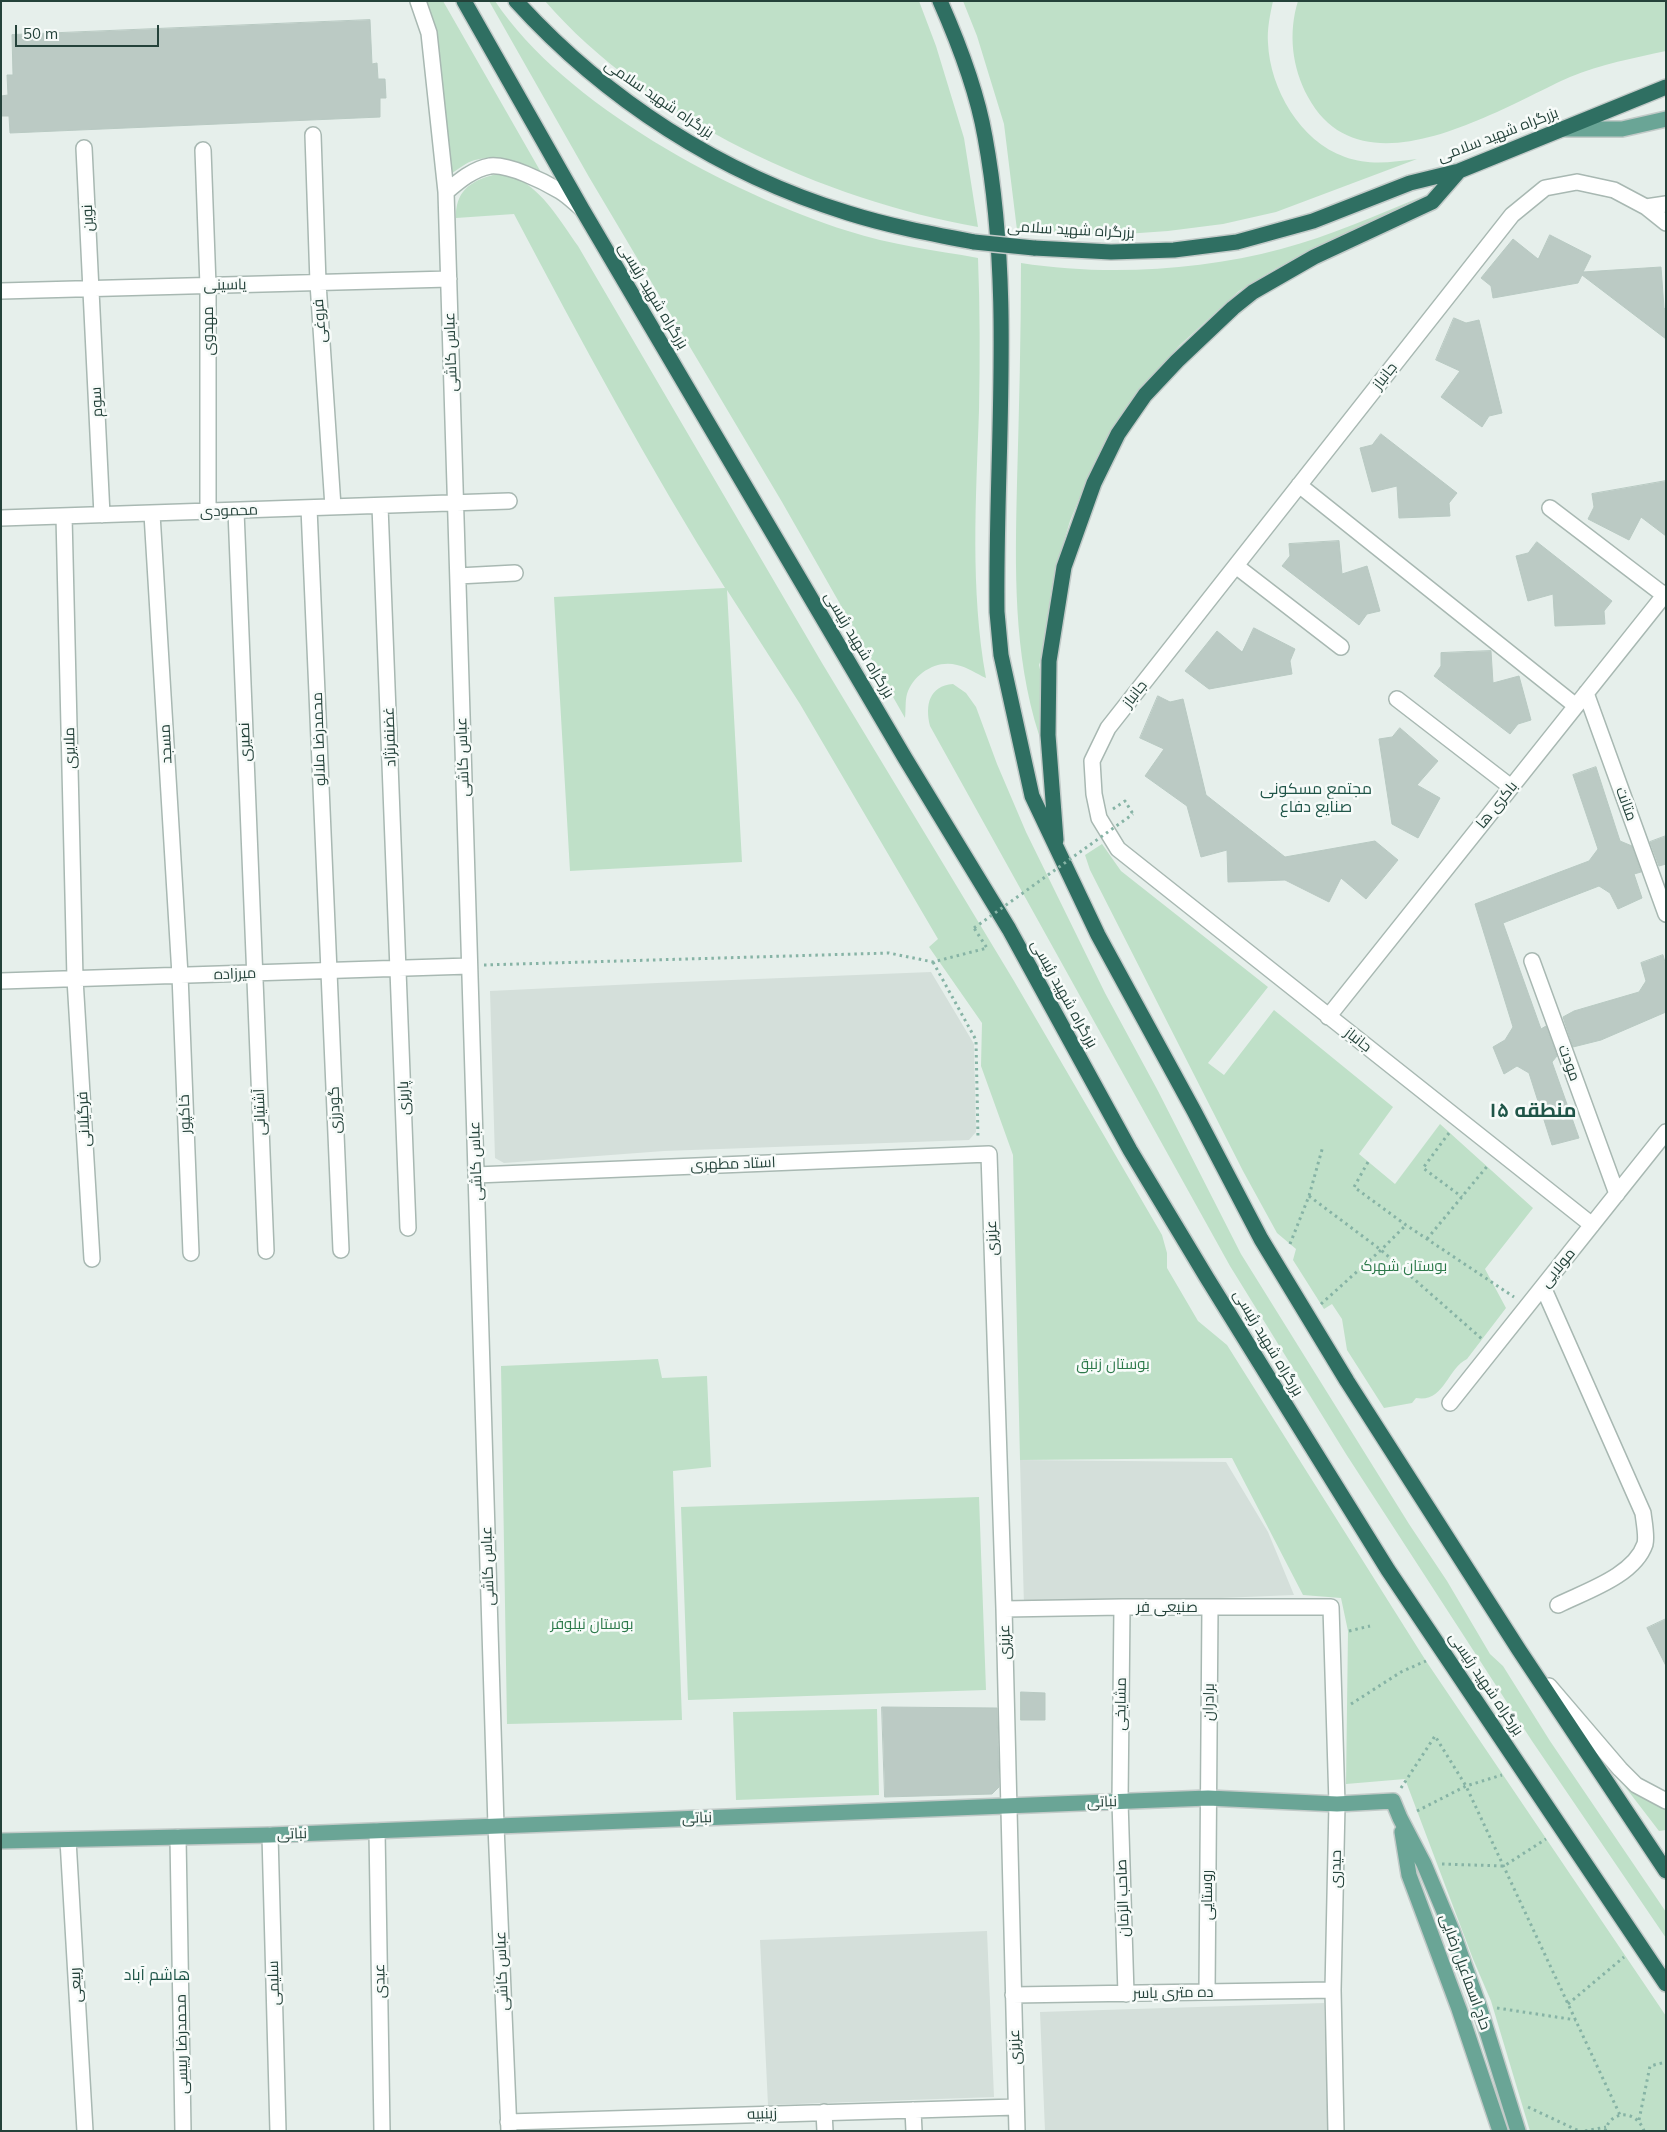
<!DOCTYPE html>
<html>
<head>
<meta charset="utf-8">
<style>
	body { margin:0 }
	#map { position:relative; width:1667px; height:2132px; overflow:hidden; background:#e6efeb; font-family:Mulish,sans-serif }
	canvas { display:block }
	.frame { position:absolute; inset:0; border:2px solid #24423a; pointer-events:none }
	.scale { position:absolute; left:15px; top:25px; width:144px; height:22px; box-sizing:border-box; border:2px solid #24423a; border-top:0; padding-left:6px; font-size:15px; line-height:18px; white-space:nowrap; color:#24423a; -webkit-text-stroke:4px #f7fbf9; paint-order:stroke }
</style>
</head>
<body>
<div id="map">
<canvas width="1667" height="2132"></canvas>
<div class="frame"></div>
<div class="scale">50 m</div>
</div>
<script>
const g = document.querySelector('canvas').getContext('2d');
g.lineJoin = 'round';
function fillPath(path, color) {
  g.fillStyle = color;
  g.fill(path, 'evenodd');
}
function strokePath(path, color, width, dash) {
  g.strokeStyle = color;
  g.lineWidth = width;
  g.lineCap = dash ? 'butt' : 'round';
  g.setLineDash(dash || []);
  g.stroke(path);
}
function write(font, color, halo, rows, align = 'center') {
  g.font = font + ' Mulish,Cairo,sans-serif';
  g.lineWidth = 5;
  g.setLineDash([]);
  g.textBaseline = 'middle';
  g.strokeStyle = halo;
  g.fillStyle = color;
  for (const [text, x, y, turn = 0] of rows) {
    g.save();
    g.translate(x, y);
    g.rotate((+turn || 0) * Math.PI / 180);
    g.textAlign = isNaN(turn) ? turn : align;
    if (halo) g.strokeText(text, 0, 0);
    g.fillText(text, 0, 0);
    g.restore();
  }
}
const built = new Path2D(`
	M931,972L974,1044L976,1132L969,1140L664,1151L504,1163L495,1158L490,991L657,983Z
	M1020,1460L1226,1462L1268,1532L1294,1595L1024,1606Z
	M987,1931L994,2097L768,2105L760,1940Z
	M1324,2003L1328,2131H1045L1040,2012Z`);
const green = new Path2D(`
	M426,1H443L542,174C522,165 498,153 475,160C467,162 458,169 451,174L438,41Z
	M489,1H495C564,105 731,194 848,231C890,245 935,250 978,258C980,309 980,359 979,410C976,499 970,589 986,678C977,674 967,667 957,665C937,659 913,674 907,694C905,701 906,710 905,718L782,502L589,177Z
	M545,1H919L936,46L964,138L978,227C825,200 648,120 545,1Z
	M963,1H1273C1270,15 1267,29 1268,43C1270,89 1300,141 1345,157C1370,166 1392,162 1417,159L1276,212L1223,224L1168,231L1111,235L1017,230L1004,124L977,36Z
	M1298,1H1666V51C1634,58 1601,64 1570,77C1500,108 1362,197 1308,97C1292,68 1288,33 1298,1Z
	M493,175C501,175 510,174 517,178C544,192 561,222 578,246L822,663L1014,981L1162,1235L1167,1253V1268L1198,1321L1227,1345L1426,1661L1666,2016V2131H1530L1491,2001L1473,1959L1405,1779L1346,1784L1348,1631L1341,1598L1303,1595L1232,1458L1020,1460L1013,1155L981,1066L982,1023L929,947L938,939L800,704L727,590L742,862L570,871L554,597L725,588C649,467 581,341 514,214L456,218C455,192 470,181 493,175Z
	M1423,196L1275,269L1239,291L1180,345L1133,398L1105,441L1094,463L1070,521L1060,555L1051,592L1043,654L1039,665L1042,678L1039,735C1013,653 1015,568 1017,483C1019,409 1021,336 1021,263C1104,276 1199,271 1281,249C1330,236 1377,215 1423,196Z
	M953,684L966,693L976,707L997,764L1026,832L1105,993L1158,1091L1241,1254L1409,1524L1447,1581L1490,1654L1503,1666L1550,1741L1666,1912V1938L1532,1741L1346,1454L1230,1266L930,726C925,705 929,686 953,684Z
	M1102,844L1121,871L1268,987L1208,1063L1224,1075L1274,1010L1393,1107L1359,1154L1395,1184L1440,1124L1533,1208L1485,1269L1506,1308L1467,1359C1447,1369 1444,1403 1416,1398L1412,1403L1384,1408L1347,1350L1342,1319L1332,1304L1324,1309L1293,1260L1296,1249L1277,1233L1243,1171L1090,870L1085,855Z
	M658,1359L662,1378L707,1376L711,1467L673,1471L682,1720L507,1724L501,1366Z
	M979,1497L986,1690L688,1700L681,1507Z
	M877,1709L879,1795L736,1800L733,1712Z
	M1613,1771L1666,1808V1830L1659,1831Z`);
const building = new Path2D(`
	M370,20L372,64L377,63L378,79H385L386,98H380V117L10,133L9,116H1V96L8,95L7,75H13L12,35Z
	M1550,235L1591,256L1583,272L1661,267L1664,308L1666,310V339L1582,275L1578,283L1493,298L1491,286L1481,278L1513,239L1538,259Z
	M1454,318L1466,323L1479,320L1502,413L1489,416L1482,427L1441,397L1460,371L1436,360Z
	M1381,434L1457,493L1449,503L1450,516L1399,518L1397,486L1372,492L1360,448L1372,445Z
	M1666,481V536L1641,517L1629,540L1588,519L1594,507L1592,494Z
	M1339,541L1342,574L1367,566L1380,611L1367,614L1359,625L1282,566L1290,556L1289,544Z
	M1537,542L1612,601L1604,611L1605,624L1555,626L1553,594L1528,601L1516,556L1528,553Z
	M1254,628L1295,649L1290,661L1292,674L1209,689L1185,671L1217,631L1242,652Z
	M1491,651L1493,683L1519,676L1531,720L1518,724L1510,734L1434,676L1441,666V653Z
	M1158,696L1170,702L1183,699L1206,795L1285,857L1375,841L1398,860L1366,899L1341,878L1329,902L1285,880L1228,882L1227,850L1201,857L1187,806L1145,776L1164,749L1140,738Z
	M1400,728L1438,761L1417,785L1440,798L1418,838L1392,824L1379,739L1392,737Z
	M1596,767L1620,841L1632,846L1641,872L1634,874L1642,898L1618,909L1610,893L1599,886L1503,923L1541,1029L1546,1026L1557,1056L1552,1062L1579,1138L1552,1145L1529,1073L1517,1066L1504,1074L1493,1047L1505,1040L1513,1027L1475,904L1589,861L1598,849L1573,775Z
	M1666,836V864L1659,866L1650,842Z
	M1663,955L1666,966V1012L1601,1040L1573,1047L1563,1017L1574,1011L1639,992L1646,981L1641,963Z
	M1666,1619V1666L1647,1628Z
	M1021,1692L1045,1693V1720H1021Z
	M882,1707L997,1708L999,1787L992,1794L885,1797Z`);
const path = new Path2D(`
	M1113,809L1125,801L1133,814
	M933,962L976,1040L978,1138
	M484,965L889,953L933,962L987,948L974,928
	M1449,1133L1423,1168L1462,1197
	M1368,1162L1354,1187L1406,1225L1514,1297
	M1309,1196L1381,1250L1482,1339
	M1427,1239L1489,1164
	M1290,1244L1309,1196L1323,1146
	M1321,1304L1381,1250L1406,1225
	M1349,1631L1370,1626
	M1351,1704L1401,1672L1426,1661
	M1401,1788L1435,1736L1466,1786L1620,2115
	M1417,1811L1466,1786L1502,1775
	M1442,1864L1504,1866L1546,1839
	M1568,2004L1624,1957
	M1497,2008L1576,2020
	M1528,2107L1579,2131
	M1639,2120L1650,2066L1666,2062
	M1585,2131L1606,2127
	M1605,2131C1611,2109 1637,2110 1644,2131`);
const minor = new Path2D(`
	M418,1L429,33L446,192L496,1826L509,2131
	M313,135L318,283L333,507
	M84,148L102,515
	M203,150L208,286V512
	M446,192C459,181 473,169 490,166C509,164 543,181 560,191C567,195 574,202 581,208
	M1646,207L1666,204
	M1,291L449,279
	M1299,485L1576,706
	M380,506L408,1228
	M309,508L341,1250
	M1550,508L1664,595
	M236,511L266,1251
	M152,514L180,975L191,1253
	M64,516L75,979L92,1259
	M1,518L509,501
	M1236,566L1341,647
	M458,576L515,573
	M1586,693L1666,914
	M1397,699L1511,787
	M1532,961L1617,1194
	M1,981L469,966
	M1328,1017L1666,593
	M476,1175L989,1154L1004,1609L1017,2131
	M1592,1225L1118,849L1099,818L1094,794L1092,761L1108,728L1512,215L1545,188L1577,182L1614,190L1646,207L1666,223
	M1543,1287L1643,1513C1644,1522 1647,1536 1645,1544C1634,1576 1586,1591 1558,1605
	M1450,1403L1666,1132
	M1122,1607L1120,1801L1126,1994
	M1004,1609L1122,1607H1331L1337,1804L1333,1990L1336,2131
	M1549,1686L1620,1769L1636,1785L1666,1801
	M377,1831L382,2131
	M270,1835L278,2131
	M178,1837L183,2131
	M68,1840L85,2131
	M1207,1992L1210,1607
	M1013,1995L1333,1990
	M913,2110L914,2131
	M824,2112L825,2131
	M508,2122L1016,2107`);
const major = new Path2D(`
	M1563,129H1622L1666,119
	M1402,1832L1409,1875L1459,2009L1500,2131
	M1,1841L270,1835L1208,1798L1337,1804L1393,1801L1400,1818L1424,1864L1453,1933L1479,2006L1518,2131`);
const highway = new Path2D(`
	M464,1L582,209L905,758L1009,929L1130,1150L1207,1278L1388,1570L1666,1984
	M516,1C606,100 721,174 848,213C889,226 932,234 974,242
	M940,1C959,44 977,91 985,137C1014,294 995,454 997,612L1001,655L1032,796L1098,935L1194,1111L1261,1239L1347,1381L1519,1650L1666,1871
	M1034,248L1111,252L1174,250L1237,242L1313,221L1410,183L1459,171L1666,87
	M1056,840L1048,735L1049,661L1064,567L1094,483L1118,434L1145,395L1177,361L1233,308L1253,292L1314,257L1432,202L1459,171`);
const pathBridge = new Path2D(`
	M974,928L1133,814`);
const highwayBridge = new Path2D(`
	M974,242L1034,248`);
const streetNames = [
	["بزرگراه شهید سلامی",659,99,34],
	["بزرگراه شهید سلامی",1498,135,-21],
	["نوین",88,218,-93],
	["بزرگراه شهید سلامی",1071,230,3],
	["یاسینی",225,285,-1],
	["بزرگراه شهید رئیسی",653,296,59],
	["فروغی",320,321,-94],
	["مهدوی",208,331,-90],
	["عباس کاشی",451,352,-92],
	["جانباز",1385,376,-52],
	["سوم",97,402,-93],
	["محمودی",229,511,-2],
	["بزرگراه شهید رئیسی",859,645,59],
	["جانباز",1135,694,-52],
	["غضنفرنژاد",390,737,-92],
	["محمدرضا ملالو",319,739,-92],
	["نصیری",245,742,-92],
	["مسجد",166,744,-93],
	["ملایری",70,748,-91],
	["عباس کاشی",463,757,-92],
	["متانت",1626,804,70],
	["باکری ها",1497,805,-51],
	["میرزاده",235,974,-2],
	["بزرگراه شهید رئیسی",1064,994,61],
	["جانباز",1358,1040,38],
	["مودت",1569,1063,70],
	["پاریزی",404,1098,-92],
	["گودرزی",335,1110,-92],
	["آشتیانی",260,1112,-92],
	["خاکپور",185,1114,-92],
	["فرگیلانی",84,1119,-93],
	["عباس کاشی",476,1161,-92],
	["استاد مطهری",733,1164,-2],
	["عزیزی",992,1238,-92],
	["مولايی",1558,1268,-51],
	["بزرگراه شهید رئیسی",1268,1343,59],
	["عباس کاشی",488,1566,-92],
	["صنیعی فر",1167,1607],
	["عزیزی",1005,1642,-91],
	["بزرگراه شهید رئیسی",1486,1684,56],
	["برادران",1209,1702,-89],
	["مشایخی",1121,1704,-89],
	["نباتی",1102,1802,-2],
	["نباتی",697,1818,-2],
	["نباتی",292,1834,-2],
	["حیدری",1336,1869,-89],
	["روستایی",1207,1895,-90],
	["صاحب الزمان",1123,1898,-92],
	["عباس کاشی",502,1971,-92],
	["حاج اسماعیل رضایی",1465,1972,70],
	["عبدی",380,1981,-91],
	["سلیمی",274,1983,-92],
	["ربیعی",76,1985,-93],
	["ده متری یاسر",1173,1993,-1],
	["محمدرضا رییسی",182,2044,-91],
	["عزیزی",1015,2047,-92],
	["زینبیه",762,2114,-2]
];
const parkNames = [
	["بوستان شهرک",1404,1266],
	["بوستان زنبق",1113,1364],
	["بوستان نیلوفر",592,1624]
];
const neighbourhoodNames = [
	["مجتمع مسکونی",1316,789],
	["صنایع دفاع",1316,807],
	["هاشم آباد",157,1975]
];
const districtNames = [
	["منطقه ۱۵",1533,1111]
];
fillPath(built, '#d4dfda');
fillPath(green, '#bfe0c8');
fillPath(building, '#bbcac4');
strokePath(building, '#b8c9c2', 1);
strokePath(minor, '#a8b8b2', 18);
strokePath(major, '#c2cac8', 18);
strokePath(highway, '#c2cac8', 18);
strokePath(path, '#86b3a5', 3, [2.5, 4]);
strokePath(minor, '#fff', 15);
strokePath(major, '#6aa596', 15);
strokePath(highway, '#2f6f62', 15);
strokePath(highwayBridge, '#c2cac8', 18, []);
strokePath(pathBridge, '#86b3a5', 3, [2.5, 4]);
strokePath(highwayBridge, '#2f6f62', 15);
write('15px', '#24423a', '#f7fbf9', streetNames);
write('15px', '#2d7a4b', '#f7fbf9', parkNames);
write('16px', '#1f5548', '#f7fbf9', neighbourhoodNames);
write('bold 20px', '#1f5548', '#f7fbf9', districtNames);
</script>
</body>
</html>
